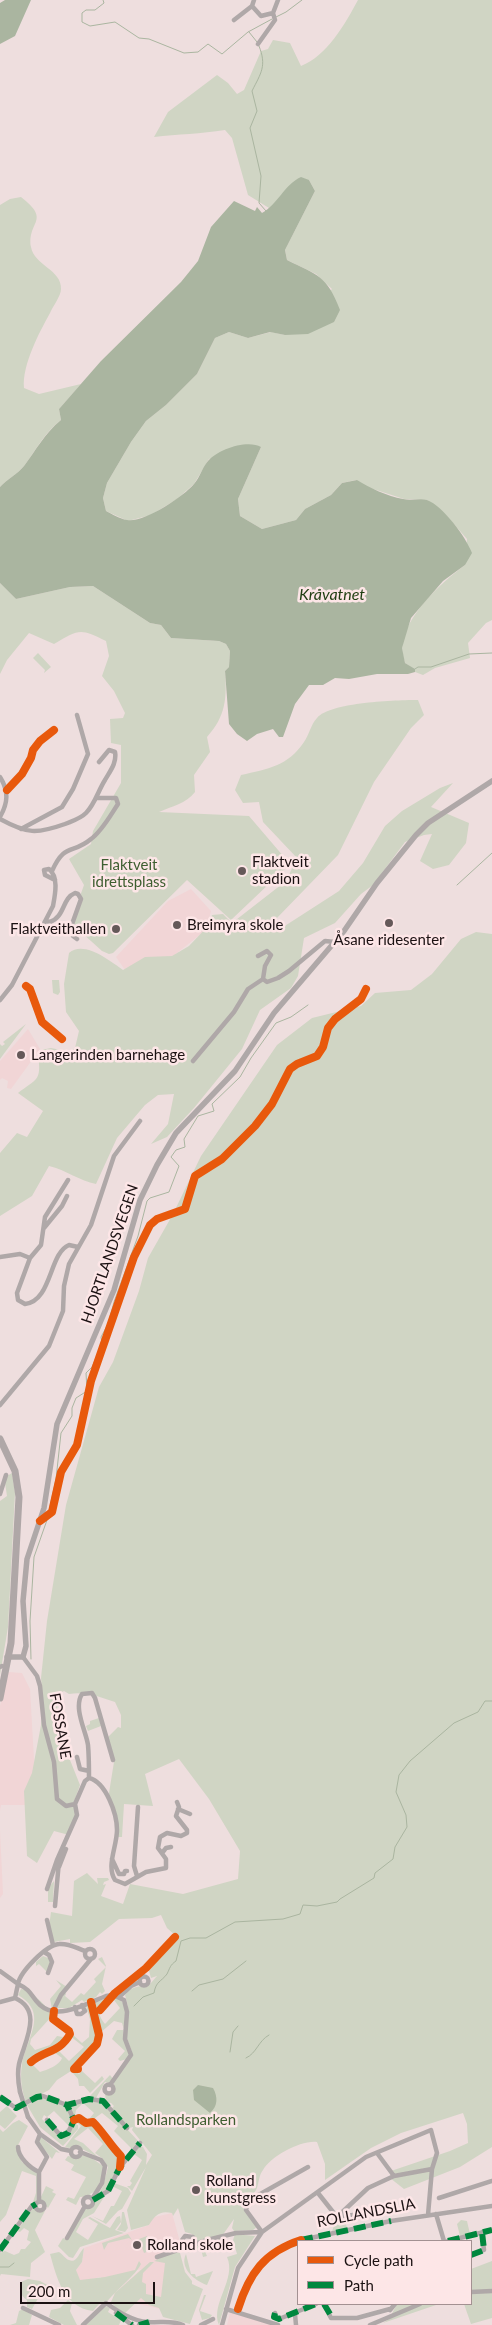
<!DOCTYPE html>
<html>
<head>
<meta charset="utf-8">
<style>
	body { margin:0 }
	#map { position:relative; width:492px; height:2325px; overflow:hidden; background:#eedede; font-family:Lato,sans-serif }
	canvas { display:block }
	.legend { position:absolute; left:297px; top:2240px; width:175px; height:65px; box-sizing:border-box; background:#fde6e7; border:1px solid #a39192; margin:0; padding:6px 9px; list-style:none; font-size:15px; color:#1b1112 }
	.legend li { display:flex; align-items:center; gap:10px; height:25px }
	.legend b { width:25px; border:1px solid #a39192 }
	.scale { position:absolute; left:20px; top:2282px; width:135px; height:22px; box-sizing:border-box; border:2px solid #1b1112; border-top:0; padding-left:6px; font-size:15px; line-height:18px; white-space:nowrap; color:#1b1112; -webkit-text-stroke:4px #fde6e7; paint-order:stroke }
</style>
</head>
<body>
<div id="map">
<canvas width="492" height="2325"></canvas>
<ul class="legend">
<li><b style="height:6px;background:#e8590c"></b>Cycle path</li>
<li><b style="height:6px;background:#00873e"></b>Path</li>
</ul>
<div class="scale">200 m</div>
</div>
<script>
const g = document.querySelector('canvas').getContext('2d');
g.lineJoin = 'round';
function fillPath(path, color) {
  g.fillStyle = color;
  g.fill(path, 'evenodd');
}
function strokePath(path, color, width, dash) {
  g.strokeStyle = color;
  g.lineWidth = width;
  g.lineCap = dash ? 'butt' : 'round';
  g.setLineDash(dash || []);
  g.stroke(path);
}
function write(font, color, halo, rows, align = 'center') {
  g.font = font + ' Lato,sans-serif';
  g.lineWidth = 5;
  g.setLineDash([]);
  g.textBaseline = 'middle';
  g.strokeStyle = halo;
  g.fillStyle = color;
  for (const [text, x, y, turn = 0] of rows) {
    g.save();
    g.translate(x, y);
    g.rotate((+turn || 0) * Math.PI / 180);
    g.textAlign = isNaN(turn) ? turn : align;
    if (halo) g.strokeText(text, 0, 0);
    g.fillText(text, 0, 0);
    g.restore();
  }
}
const built = new Path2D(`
	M191,889L211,911L206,930L158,968L125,970L116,957L168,901Z
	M28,1029L40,1049L11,1089L7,1088L8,1081L2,1078L0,1080V1061Z
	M8,1672L22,1673L30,1689L35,1777L27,1805H1L0,1811V1706Z
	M0,1831L3,1894L0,1898Z
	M172,2213L180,2242V2248L171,2265L176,2278L160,2309L134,2303L124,2314L111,2302L115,2293L141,2269L104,2279L100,2277L78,2282L76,2270L82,2262L84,2248L149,2225L150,2218Z
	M231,2309L274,2325H227Z`);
const green = new Path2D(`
	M358,0H492V620L486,623L468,643L470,658L435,668L423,675L415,672L414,669L405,663C404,659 402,652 402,648C404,616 441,583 465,565L467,539L446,515L427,500L404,499L367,487L356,480L342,483L331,495L305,509L296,520L262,529L240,516L238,499L261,447L209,459L194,484L177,499L151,515L128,521L106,511L103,498L107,483L131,442L146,421L166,405L197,374L215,338L229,332L248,338L271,332L285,335L332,289L316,274L287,260L285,250L315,191L309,180L269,208L248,195L232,138L225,130C201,134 178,134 154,137L168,112L217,75L228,83L237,94L244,90L261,51L268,49L273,40L290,43L301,66C327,56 345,24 358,0Z
	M21,197C52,221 27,221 31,247C34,265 62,270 61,289C61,296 53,306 50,313C39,333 22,365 24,388L39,394L81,384L59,409L61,420C45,432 36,450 24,466C18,474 7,479 0,487V205L10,199Z
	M0,583L16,599L70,587L93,586L150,623L161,625L171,638L219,641L226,644L230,651L229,667L225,671C227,698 226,716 207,737L210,752L194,775L195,792C186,804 172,806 159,812L249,816L290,864L231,920L187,880L113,953L109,954L102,951L81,932L80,935L68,930L84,885L69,859L91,844L93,831L121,783V745L111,743L110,719L123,718L125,713L114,691L102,676L109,656L106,641C80,628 79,629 54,644L29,633L7,660L0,674Z
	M38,653L51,667L44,673L45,670L33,658Z
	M418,700L424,715L411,728L374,782L338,855L275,920L277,931L339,891L363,863L385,826L402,811L440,788L453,783L431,807L469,823L466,843L449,865L433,869L420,861L432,834L424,835L405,842L373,885L361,894L335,923L304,938L298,976L291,988L260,1010L242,1049L194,1108L167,1137L151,1144L168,1124L174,1094L158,1095L145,1105L117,1138L96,1184C80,1181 66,1170 49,1166L32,1196L0,1216V1153L17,1133L27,1137L43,1111L18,1093C36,1079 42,1081 38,1056L41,1050L51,1048L70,1052L75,1048L79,1031L66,1012L64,984L69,953C84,940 110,961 123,970L145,957L172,956L189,946L209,925L212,915L223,914L232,923L286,881L297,858L263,822L259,802L243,803L235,790L241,775C268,769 288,766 304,742C309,735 311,724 317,718C330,702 397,700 418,700Z
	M476,932L492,934V2147L460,2167L404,2189L390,2178L391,2171L450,2151L468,2143L467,2124L463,2113L401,2133L371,2148L325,2180V2164L317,2142C301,2140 271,2156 263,2170C259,2175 259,2182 257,2188C254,2195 247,2201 243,2207L257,2227L253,2230L234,2231L232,2228L234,2219L222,2236L225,2237L221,2242L222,2248L211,2245L209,2241L196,2243L192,2234L185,2232L178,2208L173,2216L172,2213C160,2210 155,2215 149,2225L131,2230L127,2210L146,2167L132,2191L127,2186H130L132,2183L130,2181L142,2160L134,2154L140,2146L143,2147L147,2154L146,2165L152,2155L132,2130L133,2127L129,2128L111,2109L114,2106L111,2103L106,2102L105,2094L114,2093V2082L132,2052L126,2036L128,2006L125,1995C132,1985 140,1987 150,1984L157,1976L151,1978L149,1971L153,1966L151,1964L158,1956H163L161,1953L176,1936L167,1928L161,1915L152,1918L119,1919L90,1942L70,1943V1939L54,1942L49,1927L51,1912L72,1916L74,1881L87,1873L98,1884L97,1878H108L109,1880L104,1882L103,1885L106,1884L101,1896L123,1904L130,1884L183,1894L238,1879L240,1851L209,1799L179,1759L145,1774L153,1806L124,1804L122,1837H117L116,1822L108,1799L114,1762L108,1737L118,1727L121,1728V1715L115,1702C100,1697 85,1691 69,1694L64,1691L57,1695L58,1730L80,1785L74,1802L78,1813L69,1835L54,1831L37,1863L27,1856L24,1791L32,1773L41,1725L43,1703L41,1678L47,1621L66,1505L99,1387L113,1362L139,1291L148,1258L173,1214L201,1156L277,1045L312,1018L361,1006L375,993L411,990L432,974L461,939Z
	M52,980H59L60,992L58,995L53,993Z
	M26,1024L0,1059V1044L2,1046L5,1044L3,1042Z
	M12,1473L15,1493L8,1627L0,1675V1501L7,1496L5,1483L7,1476Z
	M99,1718L101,1726L88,1731L86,1726L90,1724V1721Z
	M54,1881L53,1902H48V1888Z
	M43,1956L48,1958L51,1962L47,1972L39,1964L36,1966V1962Z
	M102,1957L106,1966L102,1984L105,1991L102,1994L100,1992L96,1997L84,2002L82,2000L69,2008H56L65,1992L66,1994L65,1996L72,2002L81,1993L84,1995L96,1982L94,1979L106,1967L98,1959Z
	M146,1969L145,1975L119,1994H115Z
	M56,1980L67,1987L52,2009L50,1999L61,1986Z
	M21,1989C30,1990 49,2007 52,2016L31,2039L30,2044L35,2050L50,2045L57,2036L63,2037C61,2053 40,2052 30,2062L40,2072C47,2070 60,2065 62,2058L54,2052L59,2051L69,2061L84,2047L70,2036L72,2034L82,2043L89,2037L90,2019L86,2006L90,2005L97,2029V2038L94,2045L71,2071L57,2080L49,2090L26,2102C21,2089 20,2077 22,2064C27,2037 49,2013 18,1995Z
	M111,1996C102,2008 94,2010 105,2024L120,2008L114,2000H111L114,1996C132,2003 122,2020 124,2035C125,2042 127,2048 129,2055L127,2059L120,2061L118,2059L125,2051L112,2039L117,2030H124L122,2023L114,2021L100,2033L93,2004Z
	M73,2070L79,2074L82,2071L95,2083L102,2076L104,2079L90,2093L84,2086H79L78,2079L72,2072Z
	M110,2075L113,2079L109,2083L105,2082L96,2098L89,2097Z
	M44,2097L66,2106L73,2118L69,2131L61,2135L69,2126L54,2111L47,2117L44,2115L42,2119L61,2137L69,2134L75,2124L78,2125V2129L63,2146L40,2127L27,2105Z
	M83,2099L103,2103L139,2142L133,2150L114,2131L118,2126L102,2113L91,2121L90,2118L94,2113L83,2103L76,2110L75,2117L74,2115L67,2105Z
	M7,2106L17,2116L5,2129L0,2125V2112Z
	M79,2119L86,2123H93L106,2135V2142L120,2157C118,2173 110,2187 97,2197L103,2186L108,2167L103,2159L95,2153L103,2144L88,2128L74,2139L83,2143L98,2157L82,2149L79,2145L69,2148L65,2147L81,2126L75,2121Z
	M19,2120L28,2126L16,2149L22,2162L38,2173L37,2201L32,2205L36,2193V2176L22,2171L6,2215L0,2222V2129L3,2132L13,2123Z
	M40,2138H42L60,2153L56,2152L52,2159L39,2143Z
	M86,2154L103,2166L104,2173L96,2191L90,2194L91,2196L80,2197L76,2205L66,2200L68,2197L74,2199L86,2177L71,2170L74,2165L65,2160L68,2156L78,2158Z
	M114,2183L128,2188L131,2193L122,2209L118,2211L106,2224L92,2216L103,2221L111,2206H114L122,2191L112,2186Z
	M46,2186L54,2190L52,2192L56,2194L48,2208L40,2199Z
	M106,2194L94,2213L83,2219L76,2232L88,2240L98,2224L88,2218L90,2217L110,2228L117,2217L120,2216L121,2222L115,2230L124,2233L80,2247L73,2258L69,2257L58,2246L63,2238L67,2240L85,2209L92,2208L95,2201Z
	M33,2208L38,2212L45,2211L35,2230L45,2252L31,2263L30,2277L1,2274L0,2276V2253L5,2251L14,2255L19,2253L21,2249H25L31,2242L27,2240L29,2231L24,2228L20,2232L17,2231Z
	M122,2212H124L128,2228L125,2232L117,2230L121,2224Z
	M345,2220L347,2228L332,2231L336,2221Z
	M461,2220L467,2221L470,2234L460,2236L457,2224Z
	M128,2234L132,2240L129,2238L108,2243L104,2250L102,2243Z
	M235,2234L255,2236L235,2267L219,2325C210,2304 237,2279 227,2257L237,2254L233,2240Z
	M147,2236L152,2250L144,2253L139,2239Z
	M201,2243L207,2256L203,2257L201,2249L189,2252V2255V2248Z
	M84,2248L82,2262L76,2270L80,2280L105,2277L135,2270L139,2261L141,2264C136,2275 116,2290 106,2303H100L93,2311C63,2307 57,2278 50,2254L59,2252C63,2254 65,2259 69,2260C77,2264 79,2252 84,2248Z
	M175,2251L180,2253L185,2272L192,2281V2284L203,2289L190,2324L163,2317L159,2308L149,2305L141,2298L125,2313L116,2308L111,2302L115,2293L150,2262H154L143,2273L142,2282L146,2284V2294L161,2297L165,2263L154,2261Z
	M186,2254L191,2274H195L196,2277L213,2271L207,2285C195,2281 179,2268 186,2254Z
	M492,2261V2318L471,2324L464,2304H471V2269Z
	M28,2279L40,2281L51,2287L50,2290L41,2287L40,2295L32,2309L27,2307V2300C20,2295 19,2291 21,2282Z
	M204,2295H206L200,2311L212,2315L210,2318L202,2320L199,2310Z
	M68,2300L72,2303L70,2311L77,2325H64L49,2317L51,2310L60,2308Z
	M397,2304H439L383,2323L389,2319Z
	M106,2306L110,2308L108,2312L121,2320L119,2325H86Z
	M23,2309L32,2315L29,2325H10L16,2323L19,2311Z`);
const water = new Path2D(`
	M5,0H31L15,36L0,44V3Z
	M301,177L309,180L315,191L285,250L287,260C317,275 327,275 340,310L334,322L308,334L285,335L270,332L248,338L229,332L215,338L197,374L166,405L146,421L131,442L107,483L103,498L106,511C112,514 120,519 127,520C144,523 183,497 194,484C200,477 202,468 208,461C218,449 248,439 261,447L238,499L240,516L262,529L296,520L305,509L331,495L342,483L357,480C370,488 387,496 403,499C411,501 420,498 427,500C443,506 466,537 472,553L465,565L443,581L411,618L402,648L405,663L415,669V672L408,674H377L349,679L335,678L323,685H309L295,704L283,737H279L273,729L257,734L247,741L237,734L229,724L225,671L229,667L230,651L226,644L219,641L171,638L161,625L150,623L93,586L70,587L16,599L0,583V487C7,479 18,474 24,466C36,450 45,433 61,420L59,409L101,361L181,282L198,261L211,227L234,201L255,211L257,207L262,213C278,204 284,185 301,177Z
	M198,2085L213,2088C218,2097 218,2106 210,2113L194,2100L193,2090Z`);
const stream = new Path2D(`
	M103,0L104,3L95,10H86L82,13V22L90,26L115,22L139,38L149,39L184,53L198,52L208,44L222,54L248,32L272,19
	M276,17L286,12L302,0
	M249,32L257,42
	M259,46C267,66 261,73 252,91L257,111L250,128L261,176L259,203L266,211
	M415,669L418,667H431L469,654L492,653
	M457,885L492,853
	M31,1659L30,1621L34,1557L47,1520L56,1479L61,1433L72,1416V1408L76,1398L87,1391L86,1373L92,1367L102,1344L101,1337L108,1324L114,1302L138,1236L147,1201L150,1198L169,1192L179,1166L171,1157L176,1150L185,1147L184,1139L198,1116L214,1111L212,1104L240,1077L251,1058L276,1023L291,1017L308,1005
	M192,1991L199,1985L223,1979L246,1961
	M134,2006L143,1997L154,1993C156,1981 161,1982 167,1974C170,1968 170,1965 176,1961L181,1941L190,1938H206L235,1922L283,1919L300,1914L303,1905L317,1906L337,1902L340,1899L374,1878L375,1873L393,1859L395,1847L407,1827L406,1815L396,1792L399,1775L410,1761L454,1723L478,1712L485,1701H492
	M230,2052L233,2032L238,2026
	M246,2058C257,2053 258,2041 269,2035
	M0,2267H9L14,2263`);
const minor = new Path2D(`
	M252,6L261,16L273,13L278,0
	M234,20L252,6L254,0
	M258,44L275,20L273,13
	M0,777C9,791 8,803 0,817
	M0,819C27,834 37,834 65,824C72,821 80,819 86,813C95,804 98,791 105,780C110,771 117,763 115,752L109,750L99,762
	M21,829L62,807L73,789L88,754L77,715
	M52,871C65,842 72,855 91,839C102,831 110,816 118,804L116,798H96
	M46,921L50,922C65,917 62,898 75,893L78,894L81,899L71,927L73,936L77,939
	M258,956L267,951L271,955L265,966L263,979
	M0,1000L12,985L53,906C55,895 59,877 49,869L44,870L45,875L55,880
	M193,1061L234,1012L248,989L263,979L267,982L278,978L289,971L325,941L335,942
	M68,1180L45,1217L41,1245L30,1258L17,1293L18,1300L25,1304C52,1301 49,1253 69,1245L78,1247
	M44,1228L62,1206L67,1196
	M0,1257L20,1254L30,1258
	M0,1405L49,1346L63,1311L64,1286L69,1264L91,1225L114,1156L140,1121
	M0,1494L6,1475
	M23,1657L37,1676L40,1686L44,1725L54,1762L57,1799L66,1806L75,1804L85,1781L89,1778C106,1782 117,1814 117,1830C117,1846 106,1866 115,1880L125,1884L146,1872L166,1868V1859L158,1848L160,1837L167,1833L181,1836L187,1833V1830L176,1816L179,1807L177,1802
	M0,1667L2,1666
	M77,1757L80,1769L89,1771
	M89,1778C89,1767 89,1756 88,1745C86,1731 73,1708 82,1694L92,1693L95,1698L113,1760
	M178,1809L190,1814
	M162,1853L166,1848L171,1847
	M112,1859L119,1874H124L125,1871H127
	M59,1867L66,1849
	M137,1876L134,1866L138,1807
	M47,1889L57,1860L77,1815L75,1804
	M55,1906L59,1861
	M47,1920L53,1945
	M85 1954a5 5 0 1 1 10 0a5 5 0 1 1-10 0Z
	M44,1952L49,1955L52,1962L48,1973
	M0,1971L18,1984C20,1972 46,1945 59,1944C69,1943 76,1948 85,1951
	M139.5 1981a4.5 4.5 0 1 1 9 0a4.5 4.5 0 1 1-9 0Z
	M119,1997L131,1986L140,1982
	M15,1998L18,1984C33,1991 30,1996 40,2005C58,2021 88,2003 106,1996L113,1995L124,2000L127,2012L125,2039L131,2055L110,2085
	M0,2002L15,1998C44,2011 24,2042 19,2064C17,2074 18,2082 20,2092
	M55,2007L61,1995L91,1959
	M75,2007L77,2014H81L85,2011L82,2005
	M104.5 2089a4.5 4.5 0 1 1 9 0a4.5 4.5 0 1 1-9 0Z
	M0,2097L16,2108L37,2097L43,2096L67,2105L89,2099L103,2101L127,2128
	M28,2117L40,2134L37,2142L47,2157L39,2172V2202
	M47,2120L61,2136L68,2133L74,2120L67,2105
	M40,2134L61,2149L71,2151
	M18,2147C18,2157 30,2168 39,2172
	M71 2152a5 5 0 1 1 10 0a5 5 0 1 1-10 0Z
	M80,2152L101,2160L105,2166L102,2183L92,2199
	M377,2153L394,2176L432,2169
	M318,2193L337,2217L368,2188L394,2176
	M83 2202a5 5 0 1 1 10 0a5 5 0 1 1-10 0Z
	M439,2198L492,2181
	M93,2200L108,2191L120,2167L140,2143
	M35.5 2206a4.5 4.5 0 1 1 9 0a4.5 4.5 0 1 1-9 0Z
	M436,2214L444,2241
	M337,2217L353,2215
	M67,2238L85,2206
	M301,2240L391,2221L492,2206
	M448,2241L492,2230
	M183,2246L182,2240L185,2236L193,2237L196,2243
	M0,2250L31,2207L36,2204
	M471,2255L484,2250L482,2232
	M157,2257L207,2240L236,2233L262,2232L366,2157L431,2130L437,2153L432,2169L428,2215
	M471,2292L492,2291
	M324,2304L331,2318H357L390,2309
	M23,2308L59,2325
	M226,2309L278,2325
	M390,2310L395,2304
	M116,2313L132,2325
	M275,2313L274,2317L279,2319L316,2304
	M295,2314L296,2325
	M83,2325L106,2303C119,2312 132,2321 148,2322C161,2323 171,2320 183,2325
	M139,2325L148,2323
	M201,2325L213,2319
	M222,2325L238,2268L262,2232L246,2210L248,2201L308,2167
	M370,2325L420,2304`);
const tertiary = new Path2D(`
	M7,1657H23L26,1646L23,1601L27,1559L44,1508L57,1424L114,1290L140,1200L157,1165L176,1133L235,1071L274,1013L344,931L377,883L416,835L428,823L492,781`);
const secondary = new Path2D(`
	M0,1439L15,1471L19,1497L11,1643L0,1698`);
const minorBridge = new Path2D(`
	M20,2092L28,2117`);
const quiet = new Path2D(`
	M0,2097L16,2108L37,2097L43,2096L67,2105L89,2099L103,2101L127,2128
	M47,2120L61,2136L68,2133L74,2120L67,2105
	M93,2200L108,2191L120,2167L140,2143
	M301,2240L391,2221
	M448,2241L492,2230
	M0,2250L31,2207L36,2204
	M471,2255L484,2250L482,2232
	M324,2304L330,2314
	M116,2313L132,2325
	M275,2313L274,2317L279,2319L316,2304
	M139,2325L149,2322`);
const cycleway = new Path2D(`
	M7,790L22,774L31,758L33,750L40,741L54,730
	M26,986L30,989L42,1022L62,1039
	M40,1521L52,1512L61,1472L77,1445L91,1381L134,1257L150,1225L157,1219L185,1209L195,1176L222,1159L255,1126L272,1104L290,1069L297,1064L317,1056L323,1047L328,1028L335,1019L361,999L366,989
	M100,2010L115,1993L146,1968L175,1937
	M31,2062C44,2050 60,2053 70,2034L69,2031L53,2019L54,2011
	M78,2069H74L97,2044L99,2035L91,2002
	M74,2120L79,2118L86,2123L93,2122C104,2133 110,2145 121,2156L120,2167
	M238,2309C249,2274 264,2252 301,2240`);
const markers = [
	[242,871,5,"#655959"],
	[389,923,5,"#655959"],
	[177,925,5,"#655959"],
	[116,929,5,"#655959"],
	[21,1055,5,"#655959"],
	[196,2190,5,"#655959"],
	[137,2245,5,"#655959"]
];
const poiNames = [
	["Flaktveit",252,862],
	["stadion",252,879],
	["Breimyra skole",187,925],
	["Flaktveithallen",106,929,"right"],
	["Åsane ridesenter",389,940,"center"],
	["Langerinden barnehage",31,1055],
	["Rolland",206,2181],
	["kunstgress",206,2198],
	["Rolland skole",147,2245]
];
const parkNames = [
	["Flaktveit",129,865],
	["idrettsplass",129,882],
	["Rollandsparken",186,2120]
];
const streetNames = [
	["HJORTLANDSVEGEN",110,1254,-71],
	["FOSSANE",60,1726,80],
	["ROLLANDSLIA",366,2213,-11]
];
const waterNames = [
	["Kråvatnet",332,595]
];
fillPath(built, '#f1d5d6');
fillPath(green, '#d0d5c4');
fillPath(water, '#aab5a0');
strokePath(stream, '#aab5a0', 1);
strokePath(minor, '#afa8a8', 4.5);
strokePath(tertiary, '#afa8a8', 5.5);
strokePath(secondary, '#afa7a7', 7);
strokePath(minorBridge, '#afa8a8', 4.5);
strokePath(quiet, '#00873e', 6, [12, 6]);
strokePath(cycleway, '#e8590c', 8);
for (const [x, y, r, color] of markers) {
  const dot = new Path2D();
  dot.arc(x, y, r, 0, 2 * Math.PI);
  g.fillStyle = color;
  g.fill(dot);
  strokePath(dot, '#fde6e7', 2);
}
write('15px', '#1b1112', '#fde6e7', poiNames, 'left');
write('15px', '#3e5e30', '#fde6e7', parkNames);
write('15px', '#1b1112', '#fde6e7', streetNames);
write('italic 16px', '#1f3e11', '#fde6e7', waterNames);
</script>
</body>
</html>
